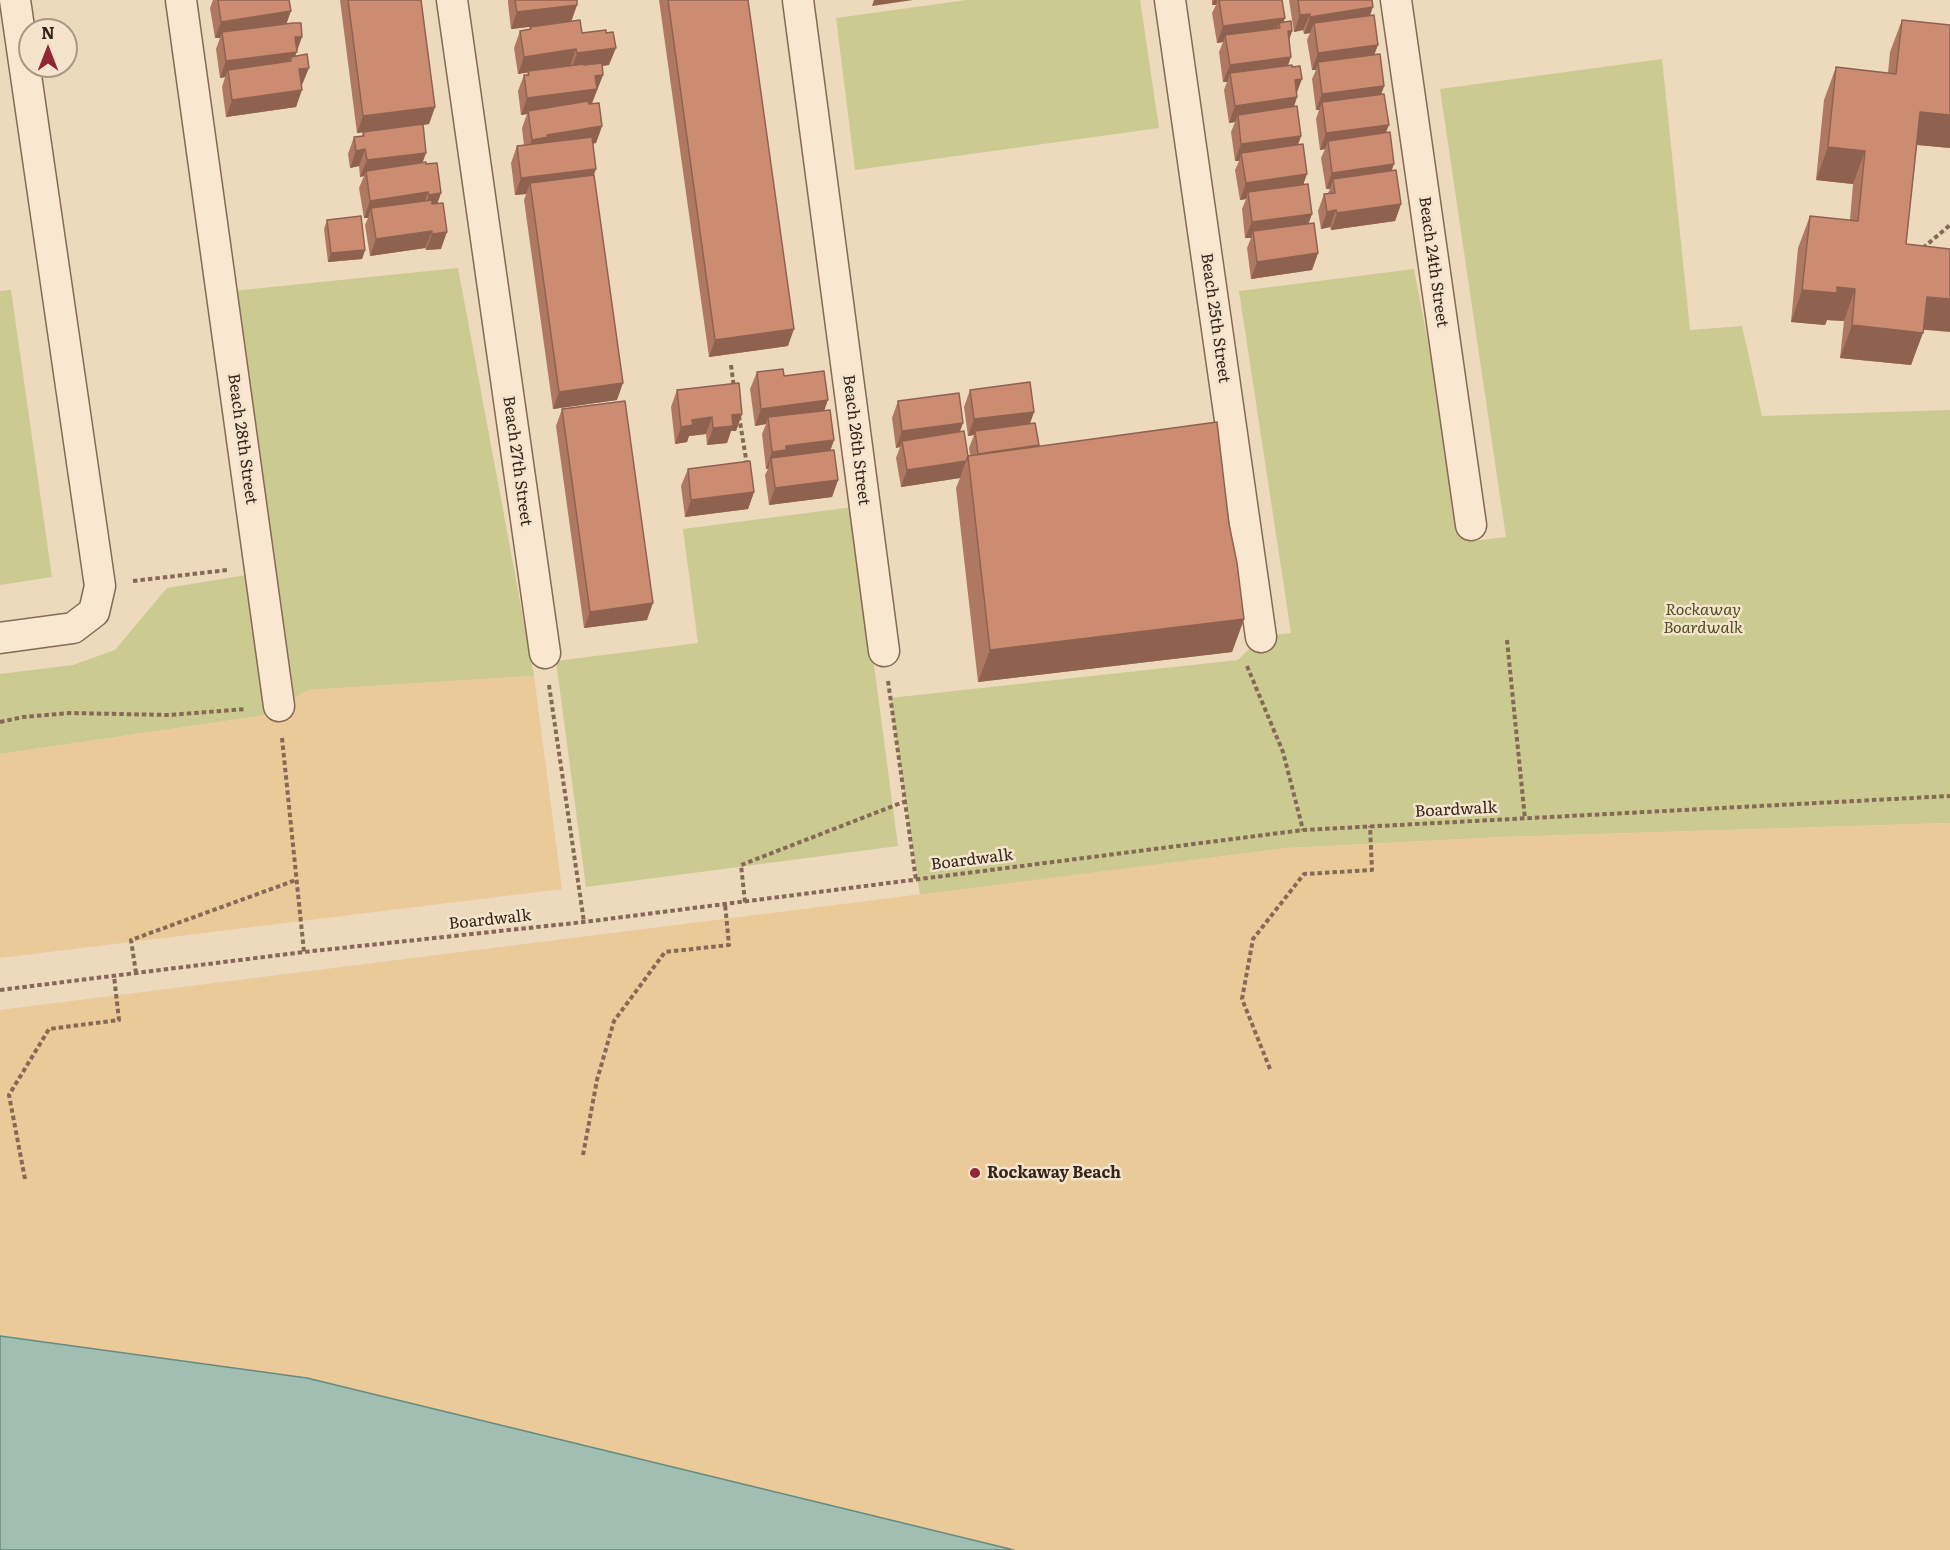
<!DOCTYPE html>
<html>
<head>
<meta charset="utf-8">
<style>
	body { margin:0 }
	#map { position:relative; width:1950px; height:1550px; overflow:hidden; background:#edd9bc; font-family:Literata,serif }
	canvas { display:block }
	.north { position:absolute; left:18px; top:18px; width:60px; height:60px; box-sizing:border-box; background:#f5e4cc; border:2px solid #a89785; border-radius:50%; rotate:0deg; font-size:16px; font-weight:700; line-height:24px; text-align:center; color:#34241b }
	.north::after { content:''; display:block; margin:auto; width:21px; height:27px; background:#932634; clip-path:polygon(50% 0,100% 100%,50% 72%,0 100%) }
</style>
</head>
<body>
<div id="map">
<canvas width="1950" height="1550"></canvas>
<div class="north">N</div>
</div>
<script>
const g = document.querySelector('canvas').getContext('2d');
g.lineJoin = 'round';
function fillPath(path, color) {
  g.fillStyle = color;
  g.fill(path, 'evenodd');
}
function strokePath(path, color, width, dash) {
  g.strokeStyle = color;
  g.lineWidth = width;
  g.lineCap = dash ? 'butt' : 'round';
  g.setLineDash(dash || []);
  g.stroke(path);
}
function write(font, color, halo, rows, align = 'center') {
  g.font = font + ' Literata,serif';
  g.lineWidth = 5;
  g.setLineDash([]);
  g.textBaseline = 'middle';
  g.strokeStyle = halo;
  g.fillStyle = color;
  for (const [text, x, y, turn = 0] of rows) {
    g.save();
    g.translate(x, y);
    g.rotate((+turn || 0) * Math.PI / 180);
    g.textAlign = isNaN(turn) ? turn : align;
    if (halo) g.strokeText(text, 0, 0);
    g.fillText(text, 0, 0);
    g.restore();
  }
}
const green = new Path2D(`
	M967,0H1140L1159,128L855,170L836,18Z
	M1662,59L1690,330L1742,326L1762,416L1950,410V823L1504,837L1288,848L920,895L890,698L1238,660L1261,637L1291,633L1239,291L1414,269L1466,542L1506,537L1440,89Z
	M458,268L534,676L308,690L287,703L233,291Z
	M11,290L52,577L0,585V291Z
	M853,507L898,846L586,887L556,661L698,643L683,529Z
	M252,574L267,715L0,754V674L73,665L115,650L167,588Z`);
const sand = new Path2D(`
	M534,676L562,889L0,958V754L267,715L308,690Z
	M1950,823V1550H1014L307,1378L0,1336V1010L1288,848L1504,837Z`);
const water = new Path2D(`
	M0,1336L307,1378L1014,1550H0Z`);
const path = new Path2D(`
	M1923,248L1950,225
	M731,365L734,388
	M739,416L747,465
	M133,581L227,570
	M1507,640L1525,819
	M1247,666L1283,752L1303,830
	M888,681L916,880
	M549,685L584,922
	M0,722L23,717L70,713L169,715L246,709
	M282,738L304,952
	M745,902L741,865L906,801
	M136,973L131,940L296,880
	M0,990L304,952L584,922L1303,830L1950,796
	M1270,1069L1242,999L1253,939L1304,874L1372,870L1370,826
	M583,1155L597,1080L614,1021L665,952L729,945L725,904
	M25,1179L9,1095L49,1029L119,1020L114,976`);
const minor = new Path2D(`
	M181,0L279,706
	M452,0L545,653
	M798,0L884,651
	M1170,0L1261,637
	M1396,0L1471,525
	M0,638L73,628L94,612L100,586L15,0`);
const wall = new Path2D(`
	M213,0H289L286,24L297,50L295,56L302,85L296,107L226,117L222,87L225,77L220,78L216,49L220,38H215L210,8Z
	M340,0H421L435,107L429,124L423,125V162L426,164L441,193L437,204L441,249L426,250L425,248L370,256L365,225L368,218H364L359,188L364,176L360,177L359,166L350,168L348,154L354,137L362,136L363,132L357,133Z
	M508,0H577V5L571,22L609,65L602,66L603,75L591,104L602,126L596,143L593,144L594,175L617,400L553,409L524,200L526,194L515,195L511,163L517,146L524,145L522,128L527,114L521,115L518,91L524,75H527L528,72L518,74L514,48L520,31L530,29V27L545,25L511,29L508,3Z
	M659,0H748L788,346L709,357Z
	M1212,0H1282L1285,18L1283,22L1292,31L1289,41L1288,65L1297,97L1294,107L1301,136L1298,145L1304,185L1312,214L1308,223L1318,253L1312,270L1251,279L1247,248L1251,238H1245L1242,209L1246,199L1240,200L1235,170L1239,161H1235L1231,132L1235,122L1229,123L1224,90L1227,82H1223L1219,52L1223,42L1217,43L1212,13L1216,5H1212Z
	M1289,0H1372L1370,15L1374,55L1384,86L1381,95L1386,133L1392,171L1401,204L1395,221L1331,230L1330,227L1321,229L1318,211L1324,194L1328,193L1330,189H1326L1321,158L1325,149L1320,150L1316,119L1319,110H1316L1312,79L1316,70H1312L1307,40L1310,33L1304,34L1303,30L1294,32Z
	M1902,20L1950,25V148L1917,145L1906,244L1923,330L1911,365L1840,358L1844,321L1827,320L1825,325L1791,322L1798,248L1810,216L1850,220L1853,184L1816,180L1824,100L1836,67L1888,73L1890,52Z
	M327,220L365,250L362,259L328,262L324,229Z
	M757,372L784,376L824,411L834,440L830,451L838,480L832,497L769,505L765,475L768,469H766L762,434L766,424L755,426L750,389Z
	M677,390L742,414L736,431H731L727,443L707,445L706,434L689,436L687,442L675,444L671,407Z
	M970,390L1034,412L1030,423L1039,446L1229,524L1244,619L1232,652L978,682L956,488L960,478L901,487L896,458L900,447L896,448L892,418L898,401L960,432L968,456L970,455L969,448L974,435L968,436L964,407Z
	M562,409L647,620L584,628L556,426Z
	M688,469L754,492L748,509L685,517L681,486Z`);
const shadedWall = new Path2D(`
	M874,0H913L872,6Z
	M1214,0H1217L1216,5H1212Z
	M577,5L571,22L511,29L517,12Z
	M1373,7L1367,24L1314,23L1310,33L1304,34L1310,17Z
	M291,11L285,28L222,32L220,38H215L221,22Z
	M1310,14L1303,30L1294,32L1300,15Z
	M1285,18L1279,34L1280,28L1279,23L1274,35H1225L1223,42L1217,43L1223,26Z
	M1288,31H1292L1286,48Z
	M295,37H302L291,68V57L286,69L228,70L225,77L220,78L226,61Z
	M1378,45L1372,61L1318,62L1316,70H1312L1318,53Z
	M616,48L609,65L571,70L577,53Z
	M576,49L570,66L518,74L524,57Z
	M1291,57L1285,74L1230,73L1227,82H1223L1230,65Z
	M309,68L302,85L293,86L299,69Z
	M603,75L591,106L528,111L527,114L521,115L527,98L595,76Z
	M1302,79L1296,95L1295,80Z
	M1384,86L1378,103L1322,102L1319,110H1316L1322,94Z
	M302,90L296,107L226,117L232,100Z
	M1297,97L1291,114L1238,115L1235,122L1229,123L1235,106Z
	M435,107L429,124L357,133L363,116Z
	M1920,112L1950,115V148L1908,144Z
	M1389,125L1382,142L1328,141L1325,149L1320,150L1326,133Z
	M602,126L596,143L543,151L526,157L532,140L547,135Z
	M1301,136L1295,153H1241L1239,161H1235L1241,144Z
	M1828,147L1865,151L1853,184L1816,180Z
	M365,149L359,166L350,168L356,151Z
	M426,153L420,170L366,171L364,176L360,177L367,160Z
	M1394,164L1388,181L1333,179L1330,189H1326L1332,173Z
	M596,169L590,186L530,183L526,194L515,195L521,178Z
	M1307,174L1301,191L1248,192L1246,199L1240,200L1246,183Z
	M428,192L422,209L371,208L368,218H364L370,201Z
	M441,193L435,210L423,212L429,195Z
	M1401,204L1395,221L1331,230L1337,213Z
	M1336,210L1330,227L1321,229L1327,212Z
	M1312,214L1306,231H1253L1251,238H1245L1252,222Z
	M432,231L425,248L370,256L376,239Z
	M447,232L441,249L426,250L432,234Z
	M365,250L362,259L328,262L331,253Z
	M1318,253L1312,270L1251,279L1257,262Z
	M1837,287L1855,289L1844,321L1827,320L1825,325L1791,322L1802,290Z
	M1927,297L1950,299V332L1915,329Z
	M1852,325L1923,333L1911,365L1840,358Z
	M794,329L788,346L709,357L715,340Z
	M623,383L617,400L553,409L559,392Z
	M828,400L822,417H768L766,424L755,426L761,409Z
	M1034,412L1028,429L975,431L974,435L968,436L974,419Z
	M742,414L736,431H731L727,443L707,445L713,428L732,415Z
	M712,417L706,434L689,436L687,442L675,444L681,427L692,420Z
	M963,423L957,440L902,441L900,447L896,448L902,431Z
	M834,440L828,457L771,458L768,469H766L772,452L786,446Z
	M966,461L960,478L901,487L907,470Z
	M838,480L832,497L769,505L775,488Z
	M754,492L748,509L685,517L691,500Z
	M653,603L647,620L584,628L590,612Z
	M1244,619L1232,652L978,682L990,650Z`);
const building = new Path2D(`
	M218,0H289L291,11L221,22Z
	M348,0H421L435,107L363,116Z
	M515,0H577V5L517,12Z
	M668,0H748L794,329L715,340Z
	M1219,0H1282L1285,18L1223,26Z
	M1298,0H1372L1373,7L1310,17V14L1300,15Z
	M1374,15L1378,45L1318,53L1314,23Z
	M580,20L582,33L606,30V33L613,32L616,48L577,53L576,49L524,57L520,31L531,29L530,27Z
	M1902,20L1950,25V115L1920,112L1906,244L1950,249V299L1927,297L1923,333L1852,325L1855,289L1837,287V293L1802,290L1810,216L1858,221L1865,151L1828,147L1836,67L1896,74Z
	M1291,21L1292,31H1288L1291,57L1230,65L1225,35L1280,28L1279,23Z
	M293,23H301L302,37H295L297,52L226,61L222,32Z
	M307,54L309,68L299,69L302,90L232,100L228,70L291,61V57Z
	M1380,54L1384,86L1322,94L1318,62Z
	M602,63L603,75L595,76L597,89L527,98L524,75H529L528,71L584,64V65Z
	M1292,65V67L1300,66L1302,79L1295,80L1297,97L1235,106L1230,73Z
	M1384,94L1389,125L1326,133L1322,102Z
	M588,101L589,104L599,103L602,126L547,135L548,137L532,140L528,111Z
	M1297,106L1301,136L1241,144L1238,115Z
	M423,124L426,153L367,160L365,149L356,151L354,137L364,136L363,132Z
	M1390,132L1394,164L1332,173L1328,141Z
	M592,137L596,169L521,178L517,146Z
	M1303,144L1307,174L1246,183L1241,153Z
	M426,162V164L437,163L441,193L429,195L428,192L370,201L366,171Z
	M1396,170L1401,204L1337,213L1336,210L1327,212L1324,194L1335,193L1333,179Z
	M594,175L623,383L559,392L530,183Z
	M1308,184L1312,214L1252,222L1248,192Z
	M432,200V204L443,203L447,232L432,234V231L376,239L371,208Z
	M361,216L365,250L331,253L327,220Z
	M1314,223L1318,253L1257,262L1253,231Z
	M783,369L784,376L824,371L828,400L761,409L757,372Z
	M1030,382L1034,412L974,419L970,390Z
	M739,383L742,414L732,415L733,426L713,428L712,417L692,420L693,425L681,427L677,390Z
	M959,393L963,423L902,431L898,401Z
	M625,401L653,603L590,612L562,409Z
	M830,410L834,440L786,446V450L772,452L768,417Z
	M1217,422L1229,524L1237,563L1244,619L990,650L968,456Z
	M1035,423L1039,445L978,454L975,431Z
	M964,431L968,456L966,461L907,470L902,441Z
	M834,450L838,480L775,488L771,458Z
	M750,461L754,492L691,500L688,469Z`);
const markers = [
	[975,1173,6,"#932634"]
];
const streetNames = [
	["Beach 24th Street",1433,262,82],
	["Beach 25th Street",1215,318,82],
	["Beach 28th Street",242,439,82],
	["Beach 26th Street",856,440,83],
	["Beach 27th Street",517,461,82],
	["Boardwalk",1456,810,-3],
	["Boardwalk",972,860,-7],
	["Boardwalk",490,920,-6]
];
const parkNames = [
	["Rockaway",1703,610],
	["Boardwalk",1703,628]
];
const poiNames = [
	["Rockaway Beach",987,1173]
];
fillPath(green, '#cbca91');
fillPath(sand, '#eaca98');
fillPath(water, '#a0beb2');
strokePath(water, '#688b7e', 1.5);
strokePath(minor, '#856956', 33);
strokePath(path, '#856956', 4, [4.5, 3]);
strokePath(minor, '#f9e7cf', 30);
fillPath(wall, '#af7862');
fillPath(shadedWall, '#8f6250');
fillPath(building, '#cc8c72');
strokePath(building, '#8f6250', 1.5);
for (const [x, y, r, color] of markers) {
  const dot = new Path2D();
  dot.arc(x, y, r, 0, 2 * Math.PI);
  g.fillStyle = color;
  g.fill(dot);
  strokePath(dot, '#f5e4cc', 2);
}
write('16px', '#34241b', '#f5e4cc', streetNames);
write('italic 16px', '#4a5021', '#f5e4cc', parkNames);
write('bold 16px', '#34241b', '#f5e4cc', poiNames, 'left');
</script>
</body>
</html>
